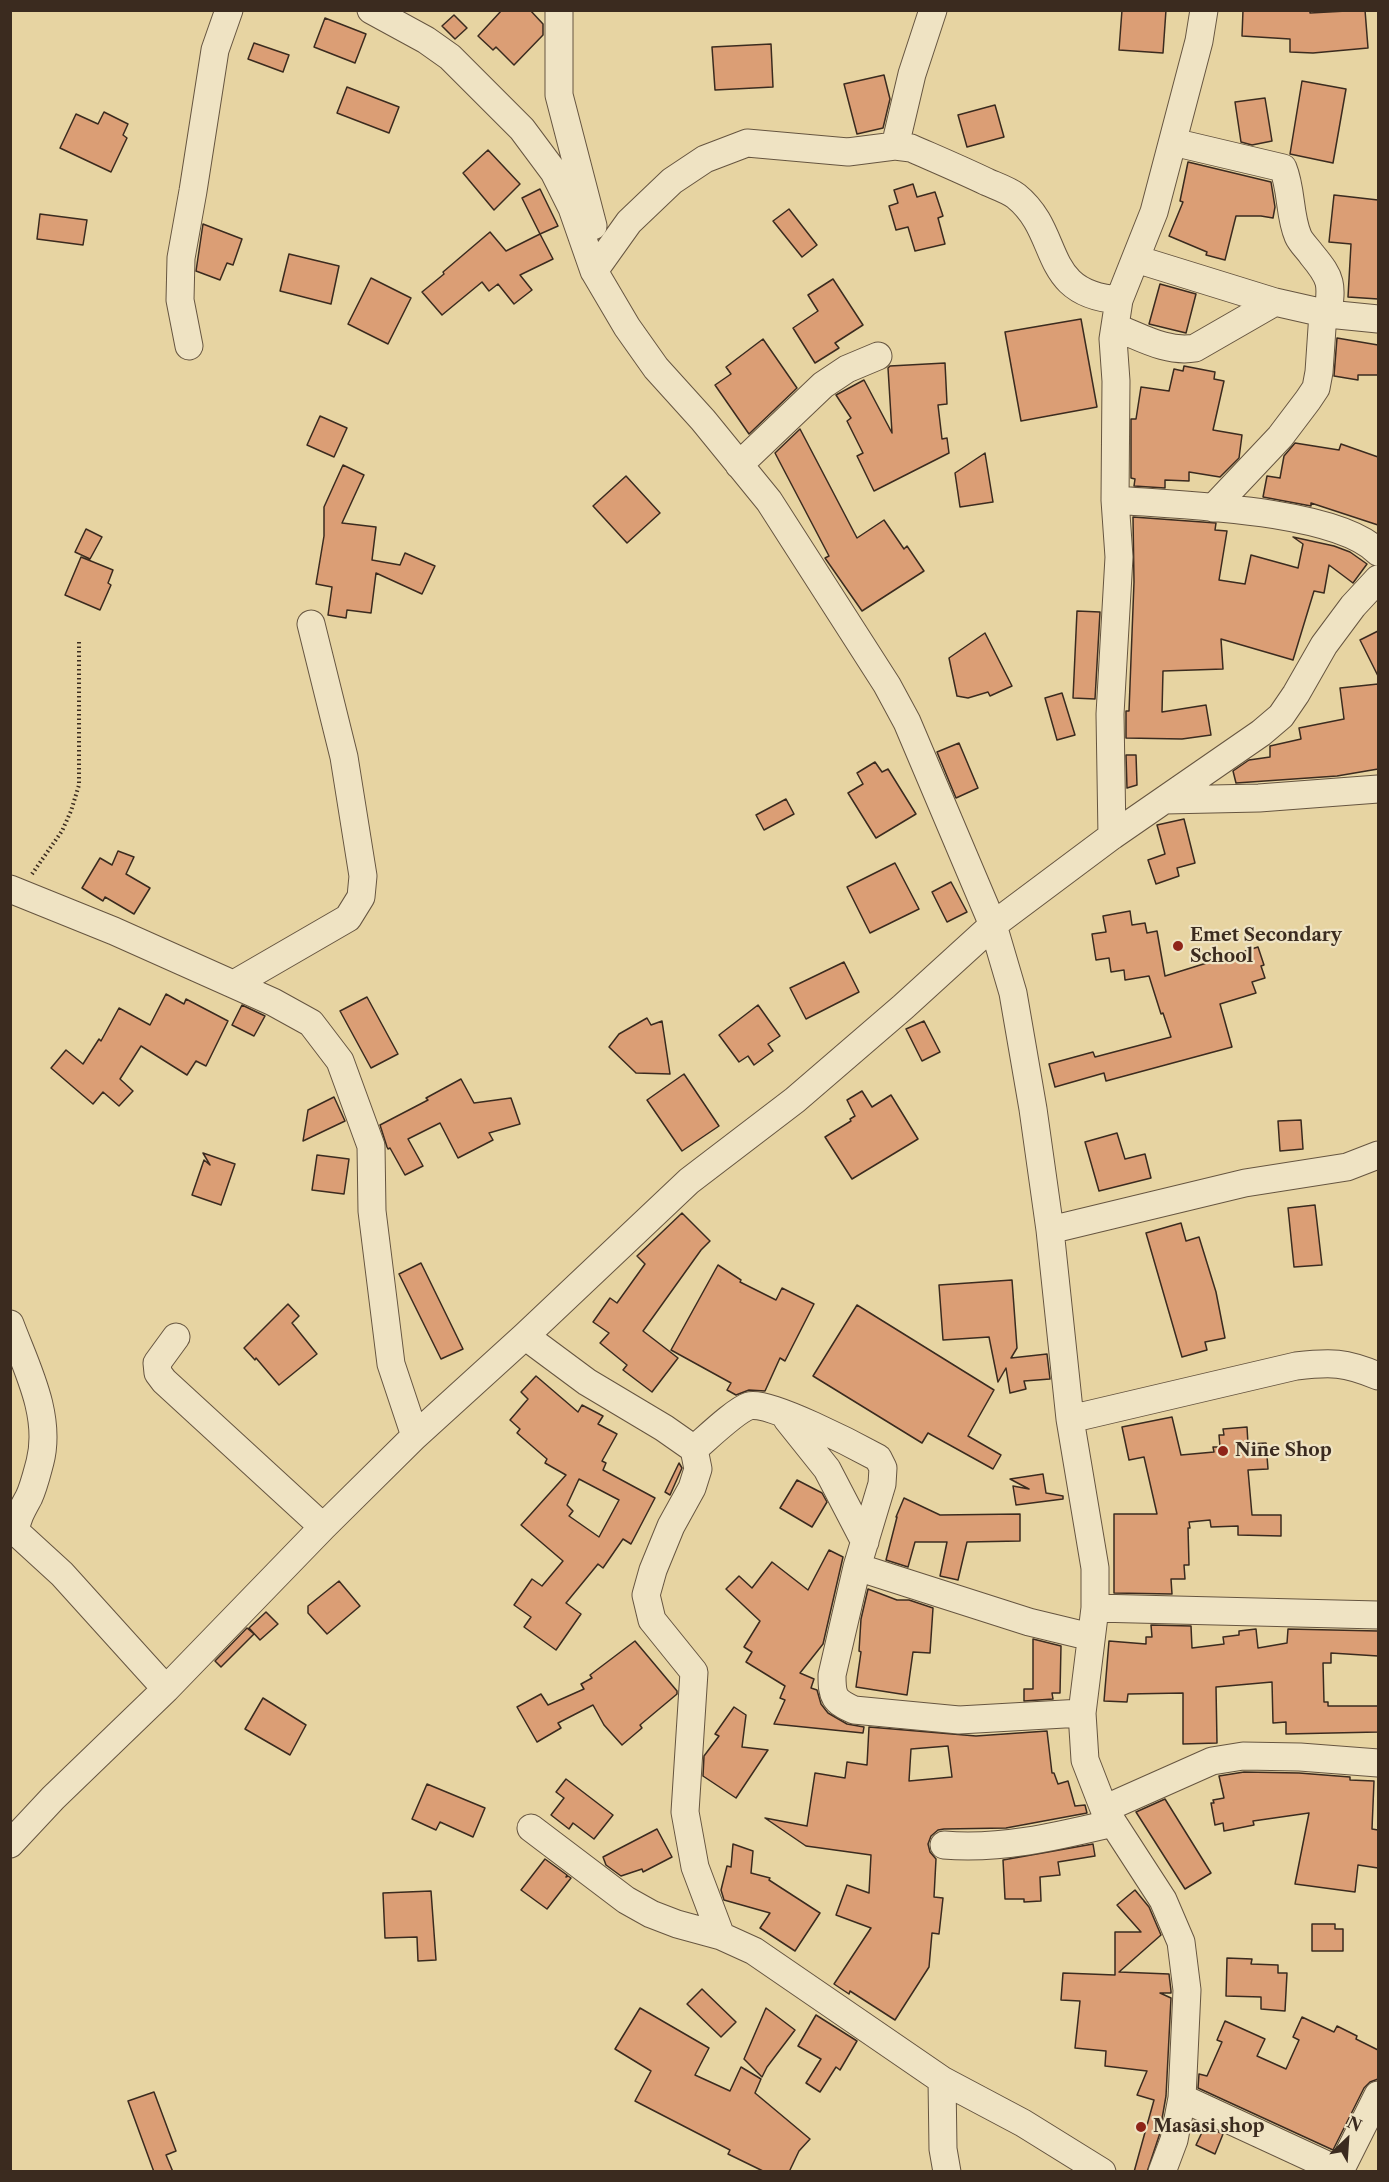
<!DOCTYPE html>
<html>
<head>
<meta charset="utf-8">
<style>
	body { margin:0 }
	#map { position:relative; width:1389px; height:2182px; overflow:hidden; background:#e7d4a2; font-family:"Libre Caslon Text",serif }
	canvas { display:block }
	.frame { position:absolute; inset:0; border:12px solid #3b2b1f; pointer-events:none }
	.north { position:absolute; left:1317px; top:2110px; width:60px; height:60px; -webkit-text-stroke:4px #efe3c3; paint-order:stroke; rotate:25deg; font-size:16px; font-weight:700; line-height:24px; text-align:center; color:#3b2b1f }
	.north::after { content:''; display:block; margin:auto; width:21px; height:27px; background:#3b2b1f; clip-path:polygon(50% 0,100% 100%,50% 72%,0 100%) }
</style>
</head>
<body>
<div id="map">
<canvas width="1389" height="2182"></canvas>
<div class="frame"></div>
<div class="north">N</div>
</div>
<script>
const g = document.querySelector('canvas').getContext('2d');
g.lineJoin = 'round';
function fillPath(path, color) {
  g.fillStyle = color;
  g.fill(path, 'evenodd');
}
function strokePath(path, color, width, dash) {
  g.strokeStyle = color;
  g.lineWidth = width;
  g.lineCap = dash ? 'butt' : 'round';
  g.setLineDash(dash || []);
  g.stroke(path);
}
function write(font, color, halo, rows, align = 'center') {
  g.font = font + ' "Libre Caslon Text",serif';
  g.lineWidth = 4.5;
  g.setLineDash([]);
  g.textBaseline = 'middle';
  g.strokeStyle = halo;
  g.fillStyle = color;
  for (const [text, x, y, turn = 0] of rows) {
    g.save();
    g.translate(x, y);
    g.rotate((+turn || 0) * Math.PI / 180);
    g.textAlign = isNaN(turn) ? turn : align;
    if (halo) g.strokeText(text, 0, 0);
    g.fillText(text, 0, 0);
    g.restore();
  }
}
const building = new Path2D(`
	M502,10H530L543,24V35L514,65L496,47L493,50L478,36Z
	M1122,10H1166L1163,53L1119,50Z
	M1243,10H1310V13L1365,10L1368,48L1313,53L1290,52V39L1242,36Z
	M454,15L467,28L455,39L442,26Z
	M325,18L366,34L355,63L314,47Z
	M254,43L289,55L283,72L248,59Z
	M771,44L773,87L715,90L712,47Z
	M884,75L890,99L883,128L857,134L844,84Z
	M1302,81L1346,89L1333,163L1290,154Z
	M347,87L399,107L389,133L337,113Z
	M1265,98L1272,141L1252,145L1241,142L1235,102Z
	M995,105L1004,137L967,147L958,115Z
	M104,112L128,124L123,135L127,138L111,172L60,148L76,114L98,124Z
	M488,150L520,184L494,210L463,173Z
	M1188,162L1271,182L1275,207L1273,218L1261,216H1236L1225,260L1206,255L1207,252L1169,236L1183,202L1180,201Z
	M913,184L917,197L935,192L943,216L938,218L945,244L915,251L908,227L896,230L889,206L898,203L894,190Z
	M540,189L558,226L540,234L522,198Z
	M1334,195L1378,200V299L1348,297L1351,244L1329,242Z
	M789,209L817,245L802,257L773,221Z
	M40,214L87,220L83,245L37,239Z
	M203,224L242,239L233,265L227,263L220,280L196,271Z
	M490,232L506,251L540,234L553,259L520,275L532,290L514,304L498,284L489,291L482,282L442,315L422,292L444,274L443,272Z
	M289,254L339,266L331,304L280,291Z
	M371,278L411,298L388,344L348,324Z
	M833,279L863,325L835,343L839,348L815,363L793,328L818,311L808,295Z
	M1160,284L1196,294L1186,333L1149,324Z
	M1081,319L1097,407L1021,421L1005,332Z
	M1337,338L1378,345V375H1358V380L1334,376Z
	M763,339L797,388L749,434L715,385L731,374L726,367Z
	M945,363L947,404L938,405L942,439L947,438L949,453L874,491L857,456L863,453L847,421L851,418L836,395L864,380L892,433L888,368L890,366Z
	M1184,366L1215,372L1214,379L1224,381L1213,430L1242,435L1239,458L1220,477L1189,472V481L1165,480V488L1134,486L1135,479L1131,478V419H1136L1141,387L1169,391L1174,369L1183,371Z
	M320,416L347,428L334,457L307,445Z
	M800,429L857,538L884,520L904,549L907,546L924,571L862,611L825,558L829,556L775,453Z
	M1295,443L1339,450L1341,444L1378,457V525L1311,503V506L1263,497L1267,476L1280,478L1284,456Z
	M985,453L993,502L960,507L955,473Z
	M343,465L364,475L342,523L376,527L372,560L400,565L405,553L435,566L422,594L376,573L371,613L347,610L346,618L328,615L332,587L316,584L324,536V507Z
	M626,476L660,513L627,543L593,506Z
	M1133,517L1216,523L1215,530L1227,531L1219,580L1245,584L1251,555L1298,568L1303,544L1293,537L1334,546L1350,552L1367,564L1353,583L1329,565L1324,593L1314,591L1293,660L1221,639L1223,669L1163,671L1162,712L1206,705L1211,735L1182,739L1126,738V711H1129L1134,582Z
	M86,529L102,537L90,559L75,552Z
	M81,557L113,570L108,583L111,585L100,610L65,595Z
	M1077,611L1100,612L1095,699L1073,698Z
	M1378,631V676L1360,640Z
	M985,633L1012,686L990,696L988,692L968,698L957,696L949,658Z
	M1378,684V769L1337,776L1236,783L1233,771L1249,760L1270,757V746L1301,739L1299,728L1344,719L1340,688Z
	M1062,693L1075,735L1057,740L1045,698Z
	M959,743L978,788L956,798L937,752Z
	M1126,755H1136L1137,785L1127,788Z
	M875,762L882,772L888,769L916,814L876,838L848,793L863,784L857,773Z
	M786,799L794,814L764,830L756,815Z
	M1184,819L1195,863L1177,868L1179,876L1156,884L1148,860L1165,854L1157,825Z
	M118,851L134,857L126,874L150,888L134,914L105,897L103,901L82,888L100,858L112,865Z
	M895,863L919,909L870,933L847,887Z
	M951,882L967,912L947,922L932,892Z
	M1130,911L1132,925L1145,923L1147,933L1157,931L1165,976L1258,947L1264,965L1261,966L1265,978L1252,982L1256,993L1220,1004L1232,1047L1106,1081L1104,1073L1055,1087L1049,1064L1093,1052L1095,1057L1171,1037L1163,1013L1161,1014L1149,976L1125,980L1124,970L1111,972L1109,958L1096,960L1092,934L1106,932L1103,916Z
	M844,962L859,992L806,1019L790,988Z
	M166,994L184,1004L186,999L228,1021L206,1066L196,1061L187,1075L141,1046L120,1079L133,1091L119,1106L103,1092L93,1104L51,1068L66,1050L83,1064L99,1039L101,1041L119,1008L150,1025Z
	M367,997L398,1054L371,1068L340,1011Z
	M242,1005L265,1016L254,1036L232,1025Z
	M758,1005L780,1036L768,1044L773,1051L754,1065L748,1056L739,1062L719,1035Z
	M647,1018L651,1025L662,1021L670,1074L636,1073L609,1047L619,1034Z
	M924,1021L940,1052L922,1061L906,1029Z
	M684,1074L719,1126L682,1151L647,1100Z
	M461,1079L474,1103L511,1098L520,1124L489,1133L493,1140L458,1158L440,1123L408,1139L423,1166L405,1175L390,1148L388,1149L387,1147L380,1125L428,1100L426,1098Z
	M862,1091L872,1107L891,1095L918,1139L852,1179L825,1137L851,1121L850,1119L855,1116L847,1100Z
	M334,1097L345,1121L303,1141L308,1110Z
	M1301,1120L1303,1149L1280,1151L1278,1121Z
	M1117,1133L1125,1159L1145,1154L1151,1178L1099,1191L1085,1142Z
	M203,1153L235,1164L221,1205L192,1195L204,1160L210,1165Z
	M317,1155L349,1159L344,1194L312,1190Z
	M1315,1205L1322,1265L1294,1267L1288,1208Z
	M682,1213L710,1241L701,1250L643,1331L678,1358L652,1392L623,1370L627,1365L600,1343L609,1333L593,1322L610,1298L617,1303L645,1264L637,1256Z
	M1181,1223L1186,1241L1199,1237L1216,1292L1225,1338L1205,1342L1207,1350L1182,1357L1146,1233Z
	M421,1263L463,1349L441,1359L399,1274Z
	M718,1265L741,1280L740,1282L776,1300L782,1288L814,1304L785,1361L780,1358L765,1391L749,1390L736,1395L727,1390L731,1383L671,1350Z
	M1012,1280L1017,1348L1011,1358L1047,1354L1050,1379L1024,1381L1026,1389L1010,1393L1006,1368L998,1382L989,1337L943,1340L939,1285Z
	M288,1304L299,1316L292,1323L317,1354L279,1385L256,1358L255,1360L244,1348Z
	M857,1305L994,1390L968,1436L1001,1455L993,1469L928,1433L922,1443L813,1376Z
	M536,1376L578,1412L582,1405L603,1416L598,1424L617,1434L602,1461L606,1463L603,1470L655,1498L631,1544L623,1539L603,1568L598,1564L566,1603L581,1614L556,1650L524,1627L531,1617L514,1605L532,1579L542,1586L563,1561L521,1525L566,1475L545,1463L547,1459L517,1433L520,1429L510,1420L528,1399L521,1392ZM579,1479L619,1500L599,1537L569,1516L573,1511L567,1505Z
	M1172,1417L1181,1455L1214,1452L1213,1447H1220L1219,1435H1224L1223,1429L1247,1427L1248,1444L1266,1443L1268,1469L1248,1470L1252,1515H1281V1536L1238,1535V1526L1211,1527L1210,1520L1189,1522L1190,1528H1188L1189,1565H1184L1185,1579H1171L1172,1594L1114,1593V1514H1157L1144,1457L1129,1460L1122,1427Z
	M679,1463L682,1468L670,1495L665,1492Z
	M1043,1474L1046,1493L1063,1496V1499L1016,1505L1013,1486L1029,1489L1010,1479Z
	M797,1480L822,1493L827,1502L812,1527L780,1508Z
	M904,1498L940,1515L1020,1514V1541L967,1542L958,1580L940,1576L947,1542H915L908,1567L886,1560L897,1517H896Z
	M829,1550L843,1557L823,1644L800,1673L814,1679L811,1688L817,1690L821,1704L828,1713L847,1724L864,1727L863,1733L774,1724L785,1700L780,1698L785,1686L746,1662L752,1652L744,1647L760,1621L726,1589L739,1576L752,1588L772,1562L808,1590Z
	M339,1581L360,1606L327,1634L308,1613V1606Z
	M868,1589L897,1600H909L933,1608L930,1653L913,1652L907,1695L856,1687L861,1652L859,1651L861,1619Z
	M266,1612L278,1624L260,1640L249,1628Z
	M1151,1625L1191,1626L1192,1648L1224,1644L1223,1637L1239,1635V1631L1256,1629L1258,1648L1287,1643L1288,1629L1378,1631V1656L1331,1653V1663H1323L1324,1702H1328V1706H1378V1732L1286,1734V1722L1273,1723L1272,1682L1216,1687L1217,1743L1183,1744V1693L1128,1694L1127,1702L1104,1701L1109,1641L1146,1644V1637H1152Z
	M247,1628L254,1634L221,1667L215,1661Z
	M1033,1639L1061,1646L1060,1693H1052L1053,1699L1024,1701V1689H1033Z
	M635,1641L677,1691V1694L640,1725L642,1728L622,1745L604,1725L593,1705L558,1723L561,1728L537,1742L517,1707L541,1694L548,1705L584,1689L581,1684L592,1678L590,1675Z
	M263,1698L306,1725L290,1755L245,1729Z
	M734,1707L746,1715L742,1747L768,1750L736,1798L703,1776L704,1756L719,1736L715,1734Z
	M869,1727L976,1736L1047,1731L1052,1773H1054L1058,1784L1068,1781L1075,1806L1085,1805L1087,1813L1006,1828L944,1829L938,1830L931,1836L928,1844L930,1852L936,1859L934,1897L943,1898L939,1934L932,1933L929,1967L895,2020L850,1991L849,1994L834,1984L871,1928L836,1915L847,1885L869,1893L871,1855L806,1846L765,1818L807,1826L815,1773L845,1778L847,1762L867,1765ZM948,1746L952,1777L909,1781L911,1749Z
	M1244,1772L1299,1773L1350,1777V1780L1374,1781L1372,1829L1378,1830V1868L1358,1865L1355,1892L1295,1884L1309,1813L1253,1821L1254,1825L1224,1831L1223,1823L1215,1825L1211,1803H1214L1213,1800L1224,1798L1219,1776Z
	M566,1779L613,1815L594,1839L573,1823L569,1829L551,1815L564,1798L556,1792Z
	M427,1784L485,1808L473,1837L440,1822L436,1830L412,1819Z
	M1165,1799L1211,1873L1185,1889L1136,1812Z
	M657,1829L672,1857L643,1872L642,1869L621,1876L606,1865L603,1857Z
	M733,1844L753,1851L751,1873L770,1878L769,1880L820,1913L795,1951L760,1928L770,1913L724,1900L721,1890L727,1866L731,1867Z
	M1093,1844L1095,1856L1058,1862L1060,1875L1040,1877L1041,1901L1024,1902V1899H1005L1003,1860Z
	M545,1859L567,1875L566,1877L568,1876L571,1878L547,1909L521,1890Z
	M1135,1890L1149,1907L1161,1935L1119,1972L1169,1974L1171,1991V1993H1160L1171,1998L1166,2096L1159,2136L1147,2172H1134L1154,2100L1137,2095L1147,2071L1105,2066L1106,2051L1075,2048L1080,2001L1061,2000L1063,1973L1115,1975V1932H1141L1117,1905Z
	M431,1891L436,1960L418,1961L417,1937L385,1938L383,1893Z
	M1312,1924H1335V1929H1343V1951H1312Z
	M1227,1958L1252,1959L1251,1964L1278,1965V1973H1287L1285,2011L1261,2009V1997L1226,1996Z
	M702,1989L736,2022L721,2037L687,2004Z
	M640,2008L709,2048L695,2075L730,2091L741,2067L761,2079L755,2093L810,2139L799,2151L789,2172H765L728,2154L730,2150L635,2101L651,2071L615,2049Z
	M766,2008L795,2030L767,2067L762,2077L744,2059Z
	M816,2015L857,2041L840,2070L836,2067L820,2092L806,2083L821,2059L798,2046Z
	M1302,2017L1334,2032L1337,2026L1357,2036L1356,2039L1378,2050V2079L1370,2082L1364,2088L1333,2150L1198,2088L1199,2074L1207,2076L1222,2042L1217,2040L1225,2021L1265,2039L1257,2056L1286,2069L1299,2040L1293,2037Z
	M154,2092L176,2151L166,2155L173,2172H154L128,2101Z
	M1205,2126L1223,2134L1215,2154L1196,2145Z`);
const path = new Path2D(`
	M32,874L62,831L71,811L79,785V640`);
const minor = new Path2D(`
	M371,10L426,40L450,57L522,129L554,172L572,208L594,271L627,327L656,368L703,420L769,501L887,685L907,722L993,925L1013,993L1033,1109L1050,1230L1070,1419L1095,1568V1608L1082,1713L1085,1760L1104,1809L1163,1900L1181,1942L1187,1990L1182,2098L1174,2140L1162,2172
	M559,10V95L593,226
	M1173,142L1283,168C1292,190 1289,215 1298,236C1301,243 1308,249 1312,255C1332,279 1332,284 1328,314
	M895,146L912,74L933,10
	M1136,259L1275,302L1328,314L1378,319
	M594,271L629,222L672,181L705,159L747,143L848,152L895,146L911,148C936,159 962,170 987,182C996,186 1008,190 1016,196C1063,234 1039,294 1119,300
	M1115,327C1141,337 1167,353 1195,348L1275,302
	M189,346L180,300L181,258L193,191L215,50L229,10
	M739,465L823,385L847,369L878,356
	M1115,500C1178,505 1335,509 1378,552
	M1213,508L1280,437L1308,400L1316,388L1319,372L1323,313
	M1165,800L1259,798L1378,789
	M1112,836L1110,714L1119,557L1115,500L1116,381L1113,339L1119,300L1154,212L1199,41L1204,10
	M10,889L114,931L273,1002L311,1023L340,1061L371,1146L372,1211L391,1364L415,1436
	M234,984L348,918L361,897L363,876L344,757L311,624
	M1050,1230L1245,1183L1347,1167L1378,1155
	M10,1324C26,1367 52,1415 40,1462C37,1473 34,1486 29,1497C22,1510 18,1516 15,1531L62,1574L166,1689
	M525,1336L587,1382L664,1428L694,1449L698,1469L692,1488L671,1526L653,1570L646,1595L652,1620L694,1672L685,1812L695,1867L721,1936
	M176,1337L157,1363L158,1373L164,1381L323,1527
	M787,1419L827,1469L865,1542
	M1070,1419L1296,1366C1331,1362 1345,1362 1378,1376
	M694,1449C706,1439 736,1410 749,1406C768,1400 858,1447 878,1458L883,1468L882,1484L857,1567L832,1675C832,1697 834,1701 854,1710L959,1720L1082,1713
	M857,1567L1029,1622L1091,1637
	M1095,1608L1378,1615
	M1104,1809L1212,1761L1243,1756L1300,1757L1378,1763
	M531,1828L626,1900L651,1914L677,1924L721,1936L754,1951L942,2080L1023,2123L1102,2172
	M10,1844L53,1798L166,1689L323,1527L415,1436L525,1336L689,1181L795,1100L903,1007L993,925L1112,836L1261,733L1281,716L1296,694L1324,645L1353,606L1378,579
	M944,1845C1001,1850 1058,1836 1113,1823
	M942,2080L943,2149L947,2172
	M1182,2098L1342,2172
	M1340,2171L1378,2095`);
const markers = [
	[1178,946,6,"#8f2418"],
	[1223,1451,6,"#8f2418"],
	[1141,2127,6,"#8f2418"]
];
const poiNames = [
	["Emet Secondary",1190,936],
	["School",1190,957],
	["Nine Shop",1235,1451],
	["Masasi shop",1153,2127]
];
fillPath(building, '#db9e75');
strokePath(building, '#3b2b1f', 1.5);
strokePath(minor, '#665540', 29);
strokePath(path, '#3b2b1f', 4, [1.5, 3]);
strokePath(minor, '#efe3c3', 27);
for (const [x, y, r, color] of markers) {
  const dot = new Path2D();
  dot.arc(x, y, r, 0, 2 * Math.PI);
  g.fillStyle = color;
  g.fill(dot);
  strokePath(dot, '#efe3c3', 2);
}
write('bold 18px', '#3b2b1f', '#efe3c3', poiNames, 'left');
</script>
</body>
</html>
